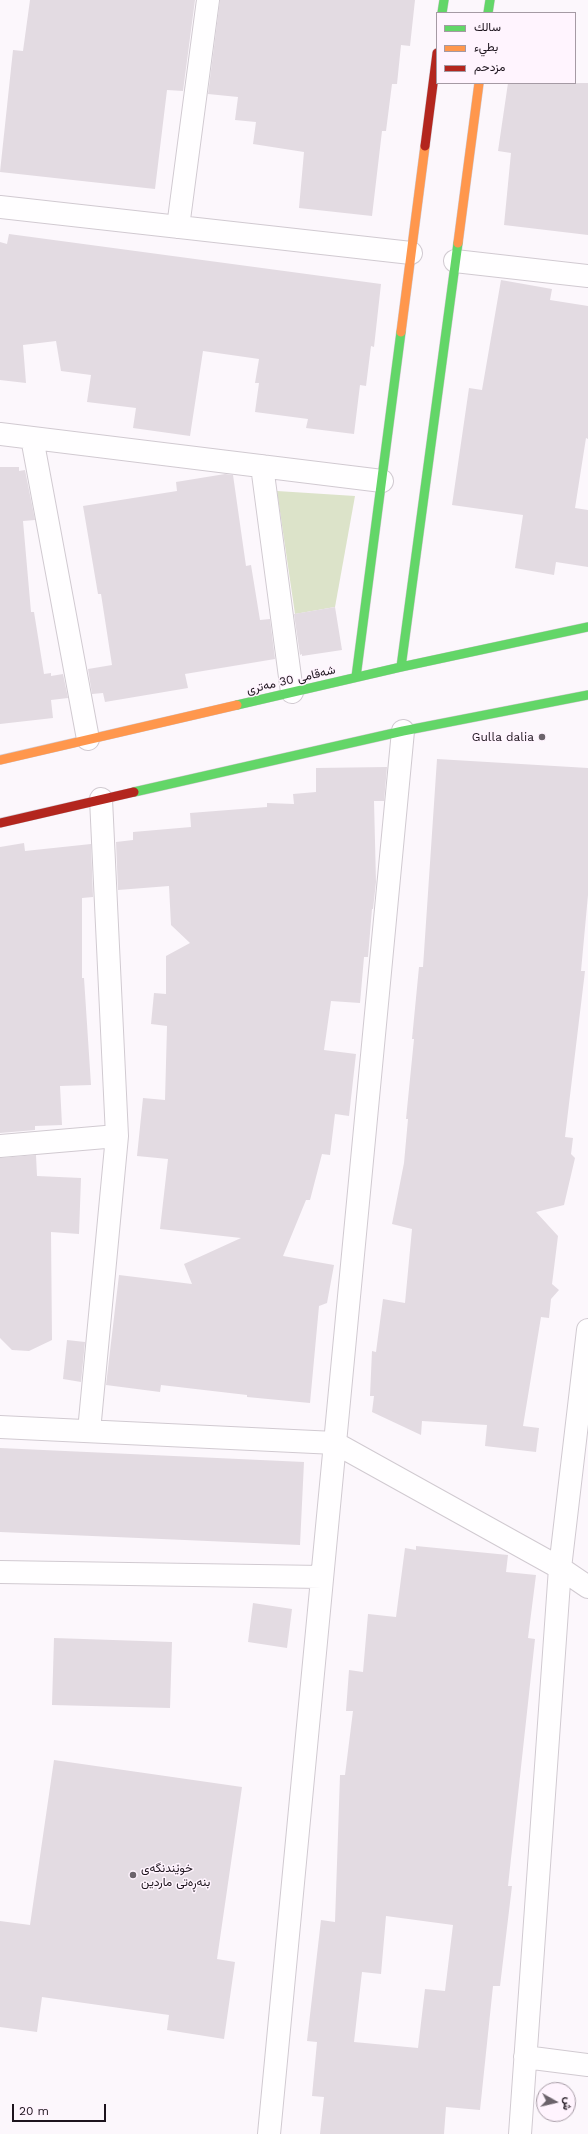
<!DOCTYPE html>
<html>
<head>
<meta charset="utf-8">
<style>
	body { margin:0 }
	#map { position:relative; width:588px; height:2134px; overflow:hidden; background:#fcf7fc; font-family:"Work Sans",Vazirmatn,sans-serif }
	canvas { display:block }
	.legend { position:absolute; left:436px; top:12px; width:140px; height:72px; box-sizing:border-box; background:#fff4fe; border:1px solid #a59aa4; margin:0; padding:5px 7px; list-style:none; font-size:12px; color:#1d141d }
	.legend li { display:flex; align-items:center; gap:8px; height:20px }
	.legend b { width:20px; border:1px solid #a59aa4 }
	.north { position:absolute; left:536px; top:2082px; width:40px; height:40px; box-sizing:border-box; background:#fff4fe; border:1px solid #a59aa4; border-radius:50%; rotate:98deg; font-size:11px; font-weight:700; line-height:16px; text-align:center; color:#1d141d }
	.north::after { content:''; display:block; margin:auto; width:14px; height:18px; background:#6b636b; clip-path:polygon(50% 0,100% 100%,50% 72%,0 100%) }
	.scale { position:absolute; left:12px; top:2104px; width:94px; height:18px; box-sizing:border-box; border:2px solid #1d141d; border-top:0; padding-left:5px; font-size:12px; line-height:14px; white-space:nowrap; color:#1d141d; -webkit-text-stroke:3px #fff4fe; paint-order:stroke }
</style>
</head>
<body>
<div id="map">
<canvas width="588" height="2134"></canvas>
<ul class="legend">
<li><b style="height:5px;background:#63d668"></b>سالك</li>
<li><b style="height:5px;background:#ff974d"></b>بطيء</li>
<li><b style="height:5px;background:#b3261e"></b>مزدحم</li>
</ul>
<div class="north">ش</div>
<div class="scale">20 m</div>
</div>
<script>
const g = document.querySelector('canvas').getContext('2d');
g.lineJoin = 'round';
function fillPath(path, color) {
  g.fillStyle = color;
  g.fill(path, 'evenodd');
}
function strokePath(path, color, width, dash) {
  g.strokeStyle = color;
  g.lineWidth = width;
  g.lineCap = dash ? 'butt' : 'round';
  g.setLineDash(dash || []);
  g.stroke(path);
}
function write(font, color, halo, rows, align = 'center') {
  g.font = font + ' "Work Sans",Vazirmatn,sans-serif';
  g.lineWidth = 3;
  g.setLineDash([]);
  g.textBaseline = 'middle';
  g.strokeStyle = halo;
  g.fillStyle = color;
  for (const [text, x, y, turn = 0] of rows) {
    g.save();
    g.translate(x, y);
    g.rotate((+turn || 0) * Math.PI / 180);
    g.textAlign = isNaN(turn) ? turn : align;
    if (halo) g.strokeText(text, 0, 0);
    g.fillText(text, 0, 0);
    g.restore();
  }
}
const green = new Path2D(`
	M277,491L355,496L335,607L295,614Z`);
const building = new Path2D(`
	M30,0H195L183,91L167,90L155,189L0,172L13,50L23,51Z
	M220,0H415L410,46L401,45L397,84H392L386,131H382L372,216L299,208L304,152L253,144L256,122L235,120L238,97L208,94Z
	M508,83H588V235L504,225L511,153L498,151Z
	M9,234L381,284L374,347L371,346L366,386L360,385L354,434L306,428L308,419L255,412L259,383H255L259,359L203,351L190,436L133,428L136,408L87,402L91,375L61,371L56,341L23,345L26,383L0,380V242L7,244Z
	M501,280L552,289L550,300L588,306V439L586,438L575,508L588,510V567L556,562L554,575L515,568L523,515L452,505L469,388L482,390Z
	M0,467H19V471L25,470L35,520L23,521L31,612H34L44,674L51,673V676L63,674L68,698L51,700L53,718L0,724Z
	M225,474L233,475L246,566L251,565L260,620L270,619L275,659L185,674L188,688L105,702L103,693L92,694L88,669L112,665L101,594H98L83,506L177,491L176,482Z
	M335,607L342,650L302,656V654L300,655L294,614Z
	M437,759L588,768V895L581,971H585L565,1137L573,1138L571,1154L575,1158L564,1205L536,1212L558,1236L552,1284L559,1290L551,1299L549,1318L541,1317L523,1426L539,1428L536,1452L485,1446L487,1425L422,1421L421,1435L372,1412L374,1396H370L372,1351L376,1352L383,1299L405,1303L412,1229L392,1224L404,1163L408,1119H406L414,1039H412L419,967H423Z
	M387,767L384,801H374L376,882L373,909H372L368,957H364L360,1003L331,1001L324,1050L356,1054L349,1116L335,1114L330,1155L322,1154L310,1200H306L283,1256L334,1265L327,1303L319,1306L310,1403L247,1397V1395L161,1385L160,1392L106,1385L119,1275L192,1284L184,1264L241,1238L160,1229L168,1159L137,1156L143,1098L165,1100L167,1026L151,1024L154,993L166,994V956L190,943L171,925L169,886L118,890L116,842L133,840V832L191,827L190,813L267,807V803L294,804L293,794L316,792V768Z
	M24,843L25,851L91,844L93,897L82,898V978H84L91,1085L60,1086L62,1125L35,1126V1130L0,1133V847Z
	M36,1155L37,1176L81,1178L79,1234L51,1232L52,1340L29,1351L12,1350L0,1338V1158Z
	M67,1340L85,1342L81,1382L63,1379Z
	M0,1448L304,1462L300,1545L0,1532Z
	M416,1546L508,1555L506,1572L536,1575L528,1638L535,1639L508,1886H512L500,1986H493L480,2110L446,2107L444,2134H320L324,2097L312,2096L317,2042L307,2041L321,1920L335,1922L340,1775H345L353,1711H346L349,1670L363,1672L368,1614L396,1617L405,1548L416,1550ZM386,1916L453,1925L445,1991L425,1989L418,2048L354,2042L362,1972L381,1974Z
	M253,1603L292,1609L287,1648L248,1642Z
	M54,1638L172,1642L170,1708L52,1705Z
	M54,1760L242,1787L217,1959L235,1962L224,2039L167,2030L169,2015L42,1997L37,2032L0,2027V1921L30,1925Z`);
const street = new Path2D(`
	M0,207L411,253
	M178,227L208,0
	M455,261L588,276
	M0,434L382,481
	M32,438L88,739
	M262,466L292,692
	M0,1146L117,1136
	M0,1427L335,1443L560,1568L588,1587
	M89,1431L117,1136L101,799
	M0,1572L322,1577
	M525,2057L588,2065
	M269,2134L403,731
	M520,2134L560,1568L588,1330`);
const fast = new Path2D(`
	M442,13L444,0
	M488,13L490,0
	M401,667L458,243
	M356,677L401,332
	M237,705L401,667L588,627
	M134,792L403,731L588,695`);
const slow = new Path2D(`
	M458,243L479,83
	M401,332L425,146
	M0,760L237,705`);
const jam = new Path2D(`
	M425,146L437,53
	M0,823L134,792`);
const markers = [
	[542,737,4,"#6b636b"],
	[133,1875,4,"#6b636b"]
];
const streetNames = [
	["شەقامی 30 مەتری",291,680,-13]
];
const poiNames = [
	["Gulla dalia",534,737],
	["خوێندنگەی",141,1868,"left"],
	["بنەڕەتی ماردین",141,1882,"left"]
];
fillPath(green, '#dce3c9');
fillPath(building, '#e3dbe2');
strokePath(street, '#d1cad1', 24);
strokePath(fast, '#d1cad1', 10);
strokePath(slow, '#d1cad1', 10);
strokePath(jam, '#d1cad1', 10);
strokePath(street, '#fffeff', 22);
strokePath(fast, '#63d668', 9);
strokePath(slow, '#ff974d', 9);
strokePath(jam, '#b3261e', 9);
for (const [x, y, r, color] of markers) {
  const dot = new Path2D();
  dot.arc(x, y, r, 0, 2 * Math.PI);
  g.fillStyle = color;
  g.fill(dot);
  strokePath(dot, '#fff4fe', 1.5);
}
write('12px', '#1d141d', '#fff4fe', streetNames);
write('12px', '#1d141d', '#fff4fe', poiNames, 'right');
</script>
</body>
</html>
